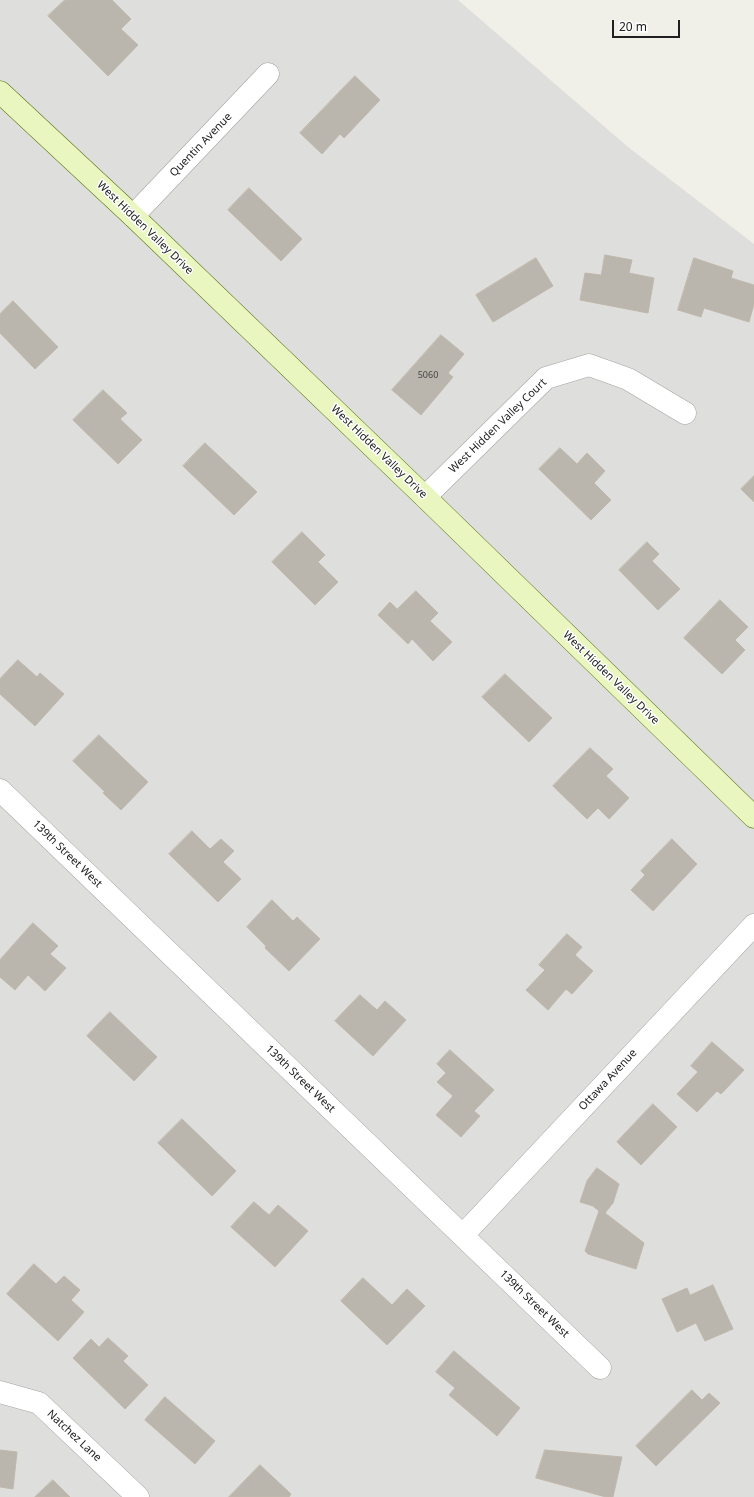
<!DOCTYPE html>
<html>
<head>
<meta charset="utf-8">
<style>
	body { margin:0 }
	#map { position:relative; width:754px; height:1497px; overflow:hidden; background:#f0efe8; font-family:"Noto Sans",sans-serif }
	canvas { display:block }
	.scale { position:absolute; left:612px; top:20px; width:68px; height:18px; box-sizing:border-box; border:2px solid #202020; border-top:0; padding-left:5px; font-size:12px; line-height:14px; white-space:nowrap; color:#202020; -webkit-text-stroke:3px #fff; paint-order:stroke }
</style>
</head>
<body>
<div id="map">
<canvas width="754" height="1497"></canvas>
<div class="scale">20 m</div>
</div>
<script>
const g = document.querySelector('canvas').getContext('2d');
g.lineJoin = 'round';
function fillPath(path, color) {
  g.fillStyle = color;
  g.fill(path, 'evenodd');
}
function strokePath(path, color, width, dash) {
  g.strokeStyle = color;
  g.lineWidth = width;
  g.lineCap = dash ? 'butt' : 'round';
  g.setLineDash(dash || []);
  g.stroke(path);
}
function write(font, color, halo, rows, align = 'center') {
  g.font = font + ' "Noto Sans",sans-serif';
  g.lineWidth = 3;
  g.setLineDash([]);
  g.textBaseline = 'middle';
  g.strokeStyle = halo;
  g.fillStyle = color;
  for (const [text, x, y, turn = 0] of rows) {
    g.save();
    g.translate(x, y);
    g.rotate((+turn || 0) * Math.PI / 180);
    g.textAlign = isNaN(turn) ? turn : align;
    if (halo) g.strokeText(text, 0, 0);
    g.fillText(text, 0, 0);
    g.restore();
  }
}
const residential = new Path2D(`
	M0,0H458L628,147L754,244V1497H0Z`);
const building = new Path2D(`
	M65,0H112L131,19L121,29L138,45L108,76L48,16Z
	M355,76L380,100L344,138L340,134L322,154L300,133Z
	M249,188L302,239L281,261L228,210Z
	M605,255L632,260L629,273L654,278L648,313L580,300L585,273L601,275Z
	M536,258L553,286L493,322L476,295Z
	M694,258L733,271L731,278L754,285V304L749,322L704,308L701,317L678,310Z
	M13,301L58,347L35,369L0,333V314Z
	M441,335L464,354L448,373L453,377L421,415L392,390Z
	M103,390L127,413L120,419L142,440L118,464L73,420Z
	M205,443L257,492L234,515L183,466Z
	M560,448L577,464L587,453L605,471L594,483L611,500L591,520L539,469Z
	M754,476V502L741,489Z
	M302,532L325,555L318,562L338,582L315,605L272,562Z
	M647,542L659,554L652,561L680,589L658,610L619,570Z
	M416,591L438,613L430,621L452,642L433,661L412,639L408,644L378,615L390,602L397,609Z
	M720,600L748,627L735,640L745,650L722,674L684,638Z
	M18,660L37,677L40,673L64,694L35,726L0,694V679Z
	M505,674L552,718L529,742L482,697Z
	M99,735L148,782L121,810L103,793L105,792L73,761Z
	M590,748L613,769L606,776L629,798L609,819L598,808L587,819L553,786Z
	M192,831L210,849L221,839L234,851L223,862L241,879L218,902L169,854Z
	M672,839L697,864L653,911L631,890L645,875L641,871Z
	M272,900L293,921L297,917L320,939L289,971L265,948L266,946L247,927Z
	M33,923L58,946L50,954L66,968L45,991L28,975L15,990L0,977V960Z
	M567,934L582,947L575,955L593,971L572,994L566,989L548,1010L526,990L545,970L539,965Z
	M360,995L377,1010L385,1001L406,1020L373,1056L335,1021Z
	M110,1012L157,1057L134,1081L87,1036Z
	M712,1042L744,1070L721,1094L717,1091L697,1112L677,1094L698,1072L691,1066Z
	M450,1050L494,1090L474,1111L480,1116L461,1137L436,1115L453,1096L437,1082L446,1073L437,1064Z
	M653,1104L677,1127L641,1165L617,1142Z
	M182,1119L236,1171L212,1196L158,1143Z
	M597,1168L619,1184L613,1203L605,1213L644,1243L636,1269L588,1254L585,1251L599,1211L593,1206L580,1202L587,1181Z
	M254,1202L269,1215L278,1205L308,1231L275,1267L231,1227Z
	M34,1264L56,1284L64,1276L80,1290L71,1300L84,1312L58,1341L7,1294Z
	M363,1278L392,1305L407,1289L425,1306L387,1345L341,1301Z
	M713,1285L733,1329L705,1341L696,1323L677,1332L662,1299L687,1288L690,1295Z
	M108,1338L128,1356L123,1361L148,1385L125,1409L73,1358L91,1339L99,1347Z
	M454,1351L520,1408L497,1436L449,1395L455,1388L436,1372Z
	M692,1390L702,1400L709,1393L720,1403L656,1466L636,1446Z
	M165,1397L215,1441L195,1464L145,1420Z
	M0,1450L17,1452L13,1489L0,1487Z
	M545,1450L622,1457L613,1497H606L536,1478Z
	M260,1465L291,1494L289,1497H229Z
	M53,1480L70,1497H35Z`);
const street = new Path2D(`
	M133,216L268,74
	M425,497L546,378L589,365L628,379L685,413
	M0,790L600,1368
	M463,1235L754,925
	M0,1392L39,1403L138,1497`);
const secondary = new Path2D(`
	M0,92L133,216L425,497L754,817`);
const numberNames = [
	["5060",428,375]
];
const streetNames = [
	["Quentin Avenue",201,145,-46],
	["West Hidden Valley Drive",145,228,44],
	["West Hidden Valley Court",498,426,-44],
	["West Hidden Valley Drive",379,452,44],
	["West Hidden Valley Drive",611,678,44],
	["139th Street West",67,854,44],
	["139th Street West",300,1079,44],
	["Ottawa Avenue",608,1080,-47],
	["139th Street West",534,1304,44],
	["Natchez Lane",74,1436,43]
];
fillPath(residential, '#dededd');
fillPath(building, '#bab5ad');
strokePath(building, '#c1b8ab', 1);
strokePath(street, '#a4a4a4', 23);
strokePath(secondary, '#57730c', 23);
strokePath(street, '#fff', 22);
strokePath(secondary, '#eaf6c0', 22);
write('9px', '#464543', null, numberNames);
write('11px', '#202020', '#fff', streetNames);
</script>
</body>
</html>
